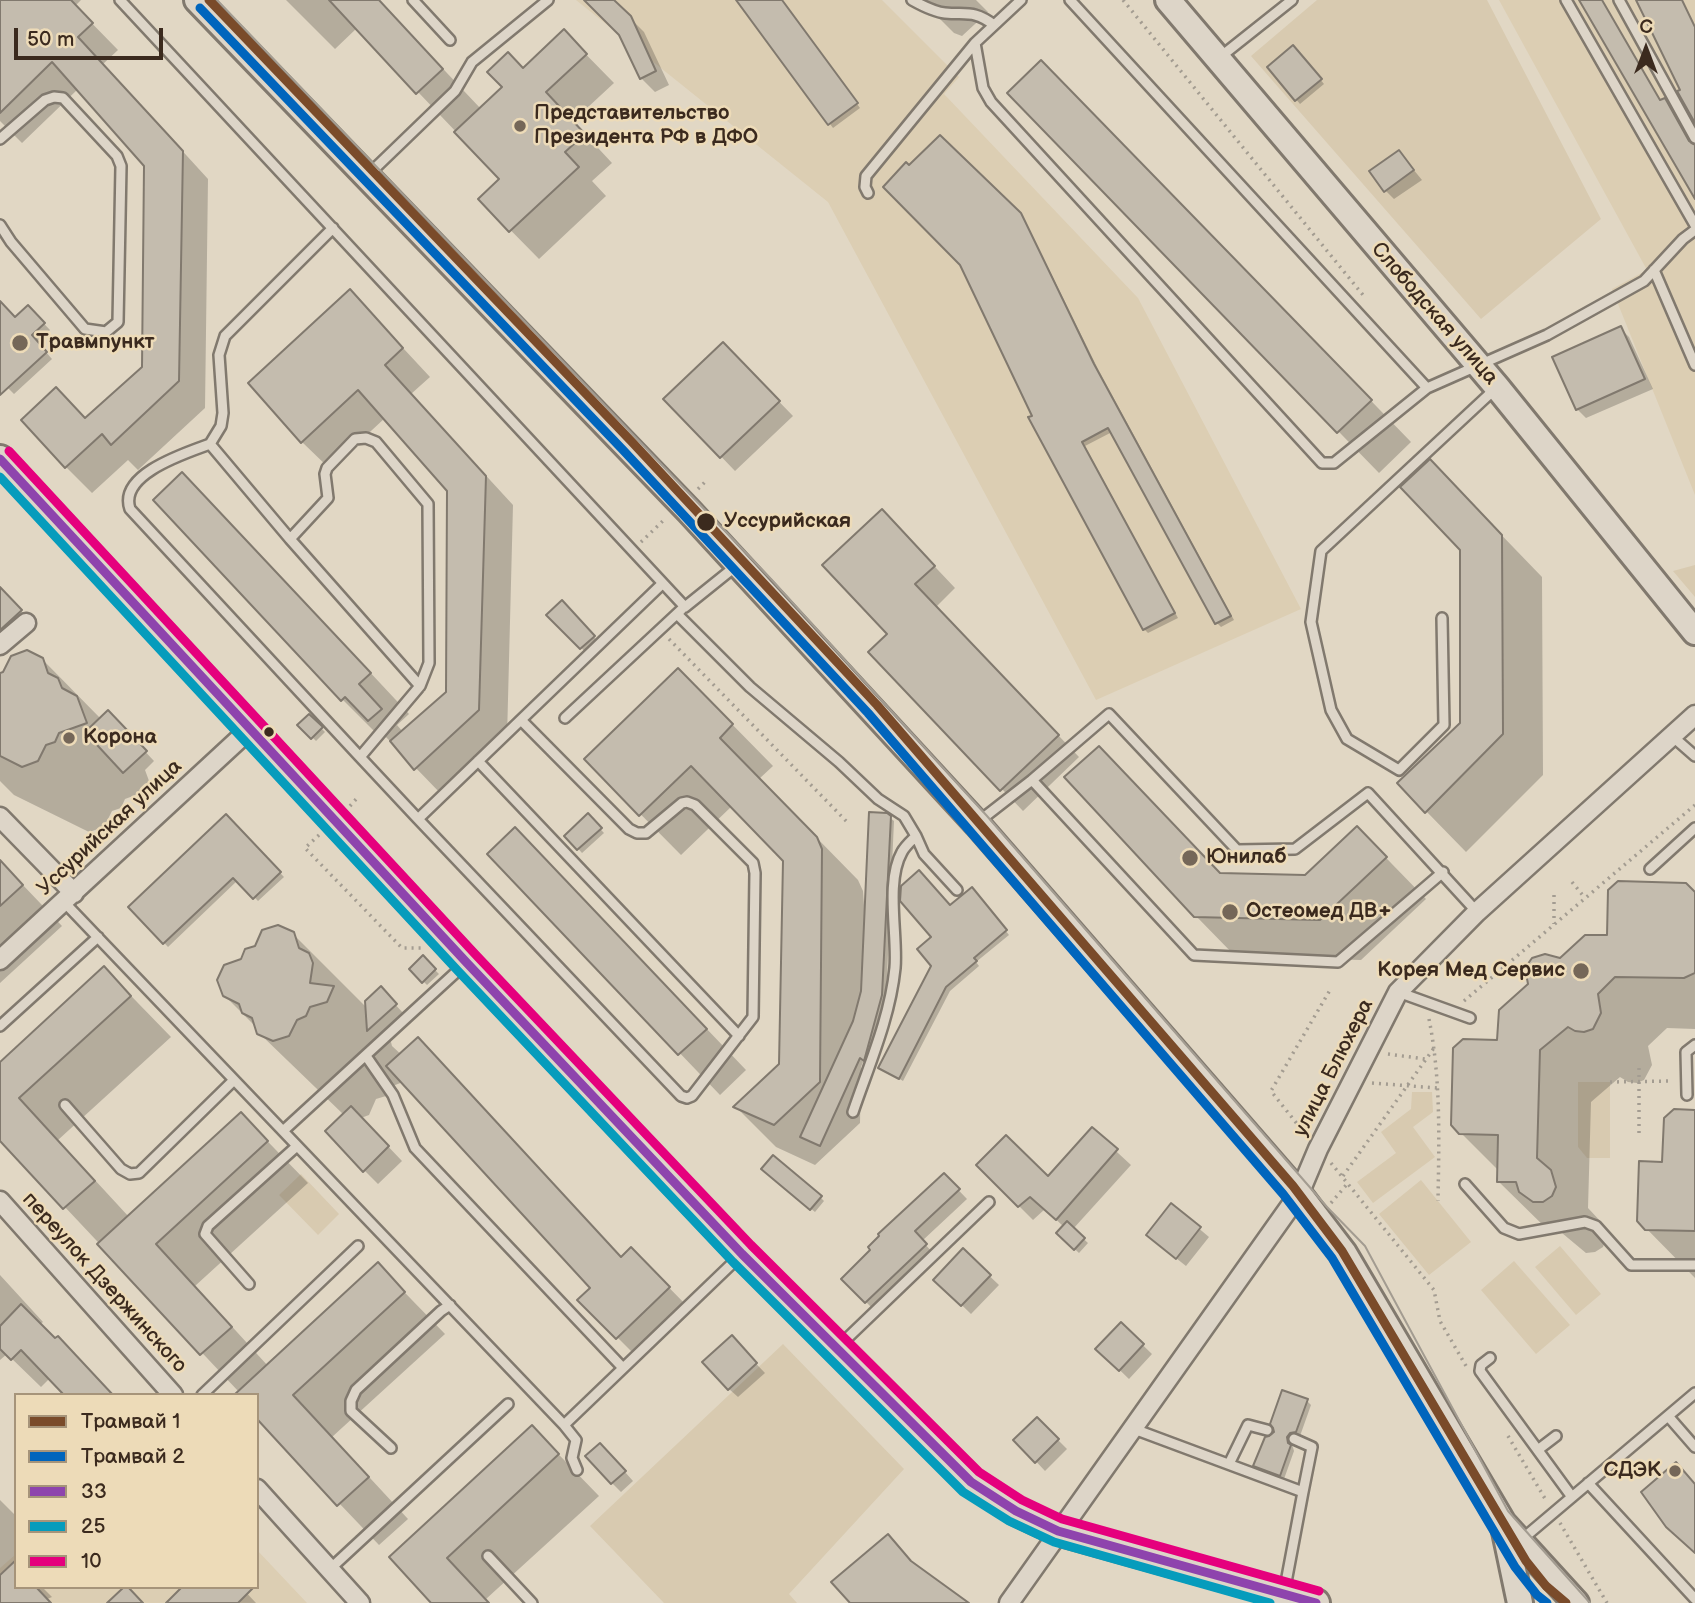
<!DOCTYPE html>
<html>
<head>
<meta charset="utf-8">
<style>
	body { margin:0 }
	#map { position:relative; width:1695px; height:1603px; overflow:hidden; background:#e1d7c4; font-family:"Balsamiq Sans",sans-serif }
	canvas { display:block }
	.legend { position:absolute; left:14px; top:1393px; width:245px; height:196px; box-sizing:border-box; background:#eddbb8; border:2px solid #a6947a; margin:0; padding:9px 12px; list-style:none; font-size:21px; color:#3b2a1e }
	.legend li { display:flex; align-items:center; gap:14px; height:35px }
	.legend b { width:35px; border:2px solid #a6947a }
	.north { position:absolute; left:1611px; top:14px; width:70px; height:70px; -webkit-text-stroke:5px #eddbb8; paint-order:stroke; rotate:0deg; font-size:19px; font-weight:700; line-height:28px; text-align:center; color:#3b2a1e }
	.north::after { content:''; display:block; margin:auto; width:24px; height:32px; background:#3b2a1e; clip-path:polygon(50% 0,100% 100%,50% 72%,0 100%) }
	.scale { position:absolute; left:14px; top:28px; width:149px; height:32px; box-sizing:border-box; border:4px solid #3b2a1e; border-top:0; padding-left:9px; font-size:21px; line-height:24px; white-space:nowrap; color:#3b2a1e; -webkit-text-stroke:5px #eddbb8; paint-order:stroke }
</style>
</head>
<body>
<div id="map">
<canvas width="1695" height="1603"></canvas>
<ul class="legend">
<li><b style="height:9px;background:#7a4b2a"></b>Трамвай 1</li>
<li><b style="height:9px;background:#0065bd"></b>Трамвай 2</li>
<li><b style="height:9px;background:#8e44ad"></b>33</li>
<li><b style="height:9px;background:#069cbc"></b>25</li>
<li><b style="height:9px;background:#e5007d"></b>10</li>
</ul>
<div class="north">С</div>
<div class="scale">50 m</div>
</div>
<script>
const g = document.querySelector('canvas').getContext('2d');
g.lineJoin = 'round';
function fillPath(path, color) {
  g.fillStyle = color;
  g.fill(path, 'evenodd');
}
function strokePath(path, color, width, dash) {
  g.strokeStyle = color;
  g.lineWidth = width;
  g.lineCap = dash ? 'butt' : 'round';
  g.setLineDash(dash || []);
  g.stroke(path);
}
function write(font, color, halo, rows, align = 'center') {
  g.font = font + ' "Balsamiq Sans",sans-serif';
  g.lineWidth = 5;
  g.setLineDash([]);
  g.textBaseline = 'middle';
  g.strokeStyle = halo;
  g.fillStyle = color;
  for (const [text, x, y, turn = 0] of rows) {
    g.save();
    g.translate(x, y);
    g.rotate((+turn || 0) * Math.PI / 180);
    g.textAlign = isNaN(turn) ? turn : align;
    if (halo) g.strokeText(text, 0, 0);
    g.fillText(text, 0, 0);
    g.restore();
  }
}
const built = new Path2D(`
	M576,0H882L959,77L944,94L1138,298L1301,609L1096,700L828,202Z
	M1499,0H1695V495L1612,289L1647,270Z
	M257,1550L307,1603H0V1568L16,1554V1587H257Z`);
const green = new Path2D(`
	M1317,0H1487L1601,219L1481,319L1251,56Z
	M1695,565V597L1673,571Z
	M1578,1082H1610V1158H1587L1578,1147Z
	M1412,1092H1432L1433,1112L1413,1127L1435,1157L1373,1203L1357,1182L1396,1153L1381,1132L1411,1109Z
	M301,1174L339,1214L318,1235L279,1195Z
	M1421,1180L1471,1242L1429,1275L1379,1214Z
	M1560,1246L1601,1294L1576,1315L1535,1267Z
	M1514,1261L1570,1325L1536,1354L1481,1290Z
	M783,1344L904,1469L789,1594L797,1603H664L590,1526Z`);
const shadow = new Path2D(`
	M0,0H81L75,6L118,50L103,64L208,179L205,408L138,470L128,460L92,493L66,467L86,419L144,368L145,165L78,89L22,143L0,121Z
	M286,0H378L481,109L564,32L614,83L573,121L612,163L592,181L606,196L539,259L480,199L501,179L357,28L335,49Z
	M587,0H612L644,32L669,85L655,92L641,78L621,34Z
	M739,0H781L860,108L833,128Z
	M921,0H976L988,12L962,36L954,33Z
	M1297,51L1324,84L1300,104L1269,67Z
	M1009,93L1082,103L1411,442L1379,473Z
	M940,137L1024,219L1098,369L1234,620L1221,627L1217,623L1112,432L1085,446L1178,618L1148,633L1144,629L1031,418L1034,417L962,264L909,167Z
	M1399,152L1422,180L1394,199L1385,190Z
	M350,291L430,377L411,394L513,505L507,738L443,796L385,736L382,739L342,699L222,514L409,714L397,725L403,732L447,692L449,490L385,418L330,469L302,442Z
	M0,303L15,319L28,307L50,330L37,342L52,359L14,394L0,380Z
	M1620,328L1629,337L1653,389L1586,418L1577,409Z
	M723,344L793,416L735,471L666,399Z
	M1430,461L1542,577L1543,775L1466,852L1426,811L1462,723V549Z
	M903,533L955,588L936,607L1079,757L1023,811L1002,789L889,634Z
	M0,589L30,620L9,639L0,630Z
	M569,609L601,645L588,655L574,640Z
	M42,659L101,719L108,712L154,761L145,770L152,789L125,799L121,808L112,811L104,827L89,832L14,795L0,781V675Z
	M719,711L773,766L759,779L858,880L863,891L864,905H866L889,817L894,821L886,999L869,1061L861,1057L863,1062L861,1067L860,1123L815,1165L776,1147L736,1107L781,1065L785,861L732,806L681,855L586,759Z
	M309,716L325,732L316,741L300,725Z
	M1099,748L1222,875L1306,876L1357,828L1426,899L1361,960L1236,957L1195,915Z
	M588,816L604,833L582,853L567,836Z
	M226,817L284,877L258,901L238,880L168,947L131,907Z
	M489,854L555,870L746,1070L720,1095Z
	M0,861L62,926L0,983Z
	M976,894L1009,935L976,962L979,966L950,991L903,1081L880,1067L933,965V937L950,907Z
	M1695,894V1029L1667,1028L1648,1046L1652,1065L1644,1080L1637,1083L1628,1082L1620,1077L1591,1102L1588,1208L1602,1223L1606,1239L1603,1247L1595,1252L1586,1253L1562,1233H1551L1499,1182V1171L1452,1124L1499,1041L1560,960Z
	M293,934L367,1008L381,989L404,1014L385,1031L389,1034L392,1046L622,1259L631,1249L691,1310L640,1360L580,1300L592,1288L403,1082L390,1087L386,1096L376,1099L369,1115L361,1118L402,1161L378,1184L364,1170L344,1115L259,1033L257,1028L224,995L242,960Z
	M423,958L439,974L427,985L411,969Z
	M104,968L171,1037L58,1140L129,1217L241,1114L308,1183L195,1286L268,1366L378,1265L445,1334L332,1437L408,1519L379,1545L257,1417V1395L239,1392L0,1138V1064Z
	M1695,1112V1278L1639,1221L1664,1164Z
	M1092,1129L1131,1165L1073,1229L1088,1243L1079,1253L1058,1233L1064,1227L1045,1209L1033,1220L978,1165L1048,1179Z
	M768,1173L820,1197L824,1201L815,1212Z
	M944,1175L967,1199L922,1241L934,1254L875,1311L843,1279Z
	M1171,1205L1209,1237L1186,1266L1157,1243Z
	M963,1251L999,1285L971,1314L936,1280Z
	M0,1275L43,1322L39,1325L50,1378L41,1387L7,1354L0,1360Z
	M1121,1324L1152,1354L1129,1379L1098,1349Z
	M740,1347L765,1373L738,1397L729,1389Z
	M1307,1401L1311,1405L1300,1436H1295L1291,1441L1294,1451L1284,1479L1259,1470L1255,1466L1275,1433Z
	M1037,1419L1067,1449L1045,1471L1016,1440Z
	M532,1427L599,1496L486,1599L490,1603H434L391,1557Z
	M609,1454L633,1481L621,1492L612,1483Z
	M0,1500L16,1516V1587H46L44,1589L52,1597L45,1600L49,1603H0Z
	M241,1587L256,1603H168Z`);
const building = new Path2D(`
	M0,0H71L93,23L78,37L183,151L179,381L111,445L102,434L65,468L21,420L56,387L85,418L142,367L144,166L52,62L0,113Z
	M329,0H379L443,69L416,94Z
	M584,0H614L631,16L656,71L640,79L619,35Z
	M736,0H782L858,103L828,125Z
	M1579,0H1602L1660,100L1665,98L1689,141L1695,145V199Z
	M1636,0H1682L1695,27V123L1677,91L1680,90Z
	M564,29L587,54L546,92L585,134L565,152L579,167L509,232L478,199L499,179L454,132L502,87L487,72L508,52L523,68Z
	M1293,45L1322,79L1295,101L1267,67Z
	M1041,60L1372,400L1337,433L1007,93Z
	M940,135L1021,213L1094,364L1231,616L1215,624L1108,428L1082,442L1175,613L1143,630L1028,417L1032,416L960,265L883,187L906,162L909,165Z
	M1399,150L1414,170L1384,192L1369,171Z
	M350,289L403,348L385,365L486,476L479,710L414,770L390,741L446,692L447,491L358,390L301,443L248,383Z
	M0,301L15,317L28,305L45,323L32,335L47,352L0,395Z
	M1621,326L1645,379L1576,410L1552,357Z
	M723,342L780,401L720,458L663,399Z
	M1430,459L1502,535L1503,734L1425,813L1397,783L1460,723V550L1400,487Z
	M182,472L371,673L359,684L382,709L368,721L345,697L341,701L153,500Z
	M882,509L935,566L915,584L1059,735L1000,791L868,652L887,634L822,565Z
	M0,587L22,610L0,630Z
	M562,600L595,636L580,649L546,615Z
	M27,650L43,658L48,673L58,678L62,688L77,696L87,723L59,733L55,742L46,745L38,761L22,767L0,756V673L3,672L11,656Z
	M678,668L733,724L720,738L817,837L822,849L820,1082L774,1125L733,1107L779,1064L783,861L691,766L639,816L584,759Z
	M108,710L147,751L123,773L85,732Z
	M309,714L323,727L311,739L297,725Z
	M1099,746L1220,873L1305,875L1357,826L1387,857L1320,920L1194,917L1064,777Z
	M869,812L887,813L891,816L882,995L864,1061L860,1058L820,1146L800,1137L853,1021L861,991Z
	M588,813L602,828L577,850L564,836Z
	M226,814L281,872L253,899L233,878L163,944L128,907Z
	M515,827L707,1029L678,1055L487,854Z
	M0,860L23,885L0,906Z
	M919,870L950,905L972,887L1007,930L974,958L977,961L946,987L899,1079L878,1068L931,966L917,949L931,937L900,901L901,886Z
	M1618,881L1686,883L1695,892V973L1684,978L1615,977L1598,994L1601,1013L1593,1029L1584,1032L1575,1031L1568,1027L1540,1050L1537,1158L1551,1170L1556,1187L1552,1196L1543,1202H1533L1519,1192L1516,1182H1497L1498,1135L1459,1134L1451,1125L1453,1048L1463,1039L1497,1040L1499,1010L1528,984L1525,968L1532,958L1545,954L1560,958L1585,935H1607L1608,890Z
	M278,925L294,932L299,948L309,953L313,963L310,983L334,986L327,1002L310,1007L306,1016L297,1020L289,1036L273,1041L257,1034L252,1018L242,1013L239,1004L223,996L217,980L224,965L241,959L245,949L255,946L262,930Z
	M423,955L436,969L422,983L409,969Z
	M104,966L131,996L19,1098L95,1181L63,1209L0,1141V1062Z
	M381,986L397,1004L367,1031L365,1001Z
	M418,1037L621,1257L631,1247L670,1287L616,1339L577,1300L590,1288L386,1066Z
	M351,1106L389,1146L363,1172L325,1131Z
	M1674,1109L1695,1110V1231L1645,1230L1637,1221L1639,1161L1662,1162L1664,1118Z
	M241,1112L268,1141L156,1244L232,1327L200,1355L97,1244Z
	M1092,1127L1118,1149L1056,1220L1030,1197L1018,1207L976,1165L1006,1135L1048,1176Z
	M773,1155L822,1196L810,1210L761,1169Z
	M944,1173L960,1189L915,1231L927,1244L865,1303L841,1279L870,1250L868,1247L879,1236L878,1234Z
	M1171,1203L1201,1227L1176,1259L1146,1235Z
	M1067,1221L1085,1238L1074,1250L1056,1233Z
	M963,1248L991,1275L961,1306L933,1280Z
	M378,1262L405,1292L293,1395L369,1477L337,1506L257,1419V1395H234Z
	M21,1304L55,1338L58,1336L113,1395H64L21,1350L11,1360L0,1349V1326Z
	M1121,1322L1144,1344L1119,1371L1095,1349Z
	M732,1335L757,1363L728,1390L702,1362Z
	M1282,1390L1308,1399L1296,1432L1290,1433L1287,1437L1288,1443L1291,1445L1280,1476L1253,1466L1265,1437L1269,1436L1274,1432L1273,1428L1270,1424Z
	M1037,1417L1059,1439L1035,1463L1013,1440Z
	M532,1425L559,1454L447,1558L489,1603H431L389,1557Z
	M600,1443L626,1471L611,1484L585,1456Z
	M1676,1462L1695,1484V1553L1666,1527L1641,1492Z
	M888,1534L911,1561L969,1603H850L831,1582Z
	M16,1560V1587H36L51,1603H0V1575Z
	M124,1587H128L143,1603H107Z
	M182,1587H254L238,1603H166Z`);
const path = new Path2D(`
	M1123,0L1363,295
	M698,489L706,481
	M641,542L666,518
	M669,639L849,824
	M350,806L358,797
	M319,835L305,848L402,948H421
	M1572,882L1585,898
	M1554,895V924
	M1464,1001L1695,805
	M1429,1019C1441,1079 1439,1140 1438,1201
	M1388,1054L1425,1059
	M1610,1082L1671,1081
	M1372,1083L1437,1088
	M1639,1133V1064
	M1305,1134L1271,1091L1330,990
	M1331,1163L1434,1290L1440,1321L1466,1366
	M1343,1176L1434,1048
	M1331,1203L1348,1183
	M1508,1436L1547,1502
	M1560,1523L1607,1603`);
const lane = new Path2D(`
	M120,0L685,607L736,566
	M413,0L450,40
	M912,0C921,5 934,12 945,13C967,15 974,10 994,25
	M1021,0L975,43L983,88L991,102L1322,463H1334L1427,388
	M1070,0L1427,388L1547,335L1644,281L1683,239L1695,230
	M1566,0L1695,225
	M1619,0L1695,138
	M1219,58L1292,0
	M0,139L45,100L54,97L63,98L117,156L121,166L118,322L106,332L85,329L11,242L0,225
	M369,174L455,91L472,62L548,0
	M868,193L865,187L866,176L975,43
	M333,228L225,336L219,355L223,413L221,426L210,444L290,539L420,686L360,757L418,819L662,584
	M1654,270L1695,365
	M210,444C186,453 118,474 130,509L360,757
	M290,539L328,498L325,474L327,468L355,439L366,438L376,442L428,504L429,663L420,686
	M677,614L750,687L839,762L878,799L904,816L916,836L924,854L957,890
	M1442,618L1444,725L1399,770L1347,739L1331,710L1311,622L1321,551L1495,389
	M565,718L681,610
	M1671,735L1695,756
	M478,761L739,1036
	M418,819L681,1096L687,1098L692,1096L753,1017L755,873L753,863L695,805L687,802L682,803L646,833H637L629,829L521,720
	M978,822L1032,780
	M1650,869L1695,828
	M1443,872L1338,962L1194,955L1032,780L1109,714L1237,850L1295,849L1368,793L1477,912
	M64,902L564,1425L741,1255
	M1398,992L1470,1018
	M0,1026L98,937
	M366,1056L393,1095L415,1148L623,1368
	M1687,1095L1686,1052L1695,1045
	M65,1105L121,1169L130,1174L139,1173L234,1080
	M853,1112C869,1065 890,1018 895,968C898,936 885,882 902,852C905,846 912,840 916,836
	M283,1131L465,964
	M1465,1184L1504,1228L1519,1234L1585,1222L1596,1226L1631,1265H1695
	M249,1284L205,1234L208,1226L297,1146
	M838,1347L989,1202
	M1490,1358L1481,1365L1480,1371L1572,1497
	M202,1395L358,1246
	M1668,1416L1695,1447
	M564,1425L576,1440L572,1458L577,1470
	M1134,1429L1303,1492L1284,1593
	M1294,1439L1312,1447L1303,1492
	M391,1448L351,1411V1401L356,1390L441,1311L450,1305
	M1539,1449L1556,1436
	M1229,1464L1248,1425L1267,1430
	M1588,1483L1695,1599
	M1520,1541L1695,1393
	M488,1556L532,1603
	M330,1569L508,1404`);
const street = new Path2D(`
	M0,645L26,623
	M0,817L74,893
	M0,960L250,729
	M0,1201L173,1395
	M257,1489L360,1603
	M1009,1603L1299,1194L1318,1149L1398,992L1477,912L1695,715`);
const secondary = new Path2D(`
	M197,0L689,511L977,824L1299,1194L1344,1253L1503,1523L1576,1603
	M1168,0L1497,387L1695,632
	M1504,1527L1520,1603`);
const primary = new Path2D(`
	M0,459L467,963L742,1254L971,1482L1016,1511L1058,1531L1316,1603`);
const tram = new Path2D(`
	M217,0L771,579L987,816L1327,1207L1365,1246L1508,1511L1590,1603`);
const bus1 = new Path2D(`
	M0,459L467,963L742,1254L971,1482L1016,1511L1058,1531L1316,1603`);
const bus2 = new Path2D(`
	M0,477L458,971L733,1262L963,1492L1009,1521L1054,1542L1270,1603`);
const bus3 = new Path2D(`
	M9,451L476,955L751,1245L979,1472L1022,1500L1062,1519L1319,1591`);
const tram1 = new Path2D(`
	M209,0L632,442L877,705L1293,1186L1342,1251L1526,1561L1546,1586L1566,1603`);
const tram2 = new Path2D(`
	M200,8L623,450L868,713L1283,1194L1332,1258L1515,1567L1537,1595L1547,1603`);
const markers = [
	[520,126,7,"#756758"],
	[20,343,9,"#756758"],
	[706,522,10,"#3b2a1e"],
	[269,732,6,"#3b2a1e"],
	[69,738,7,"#756758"],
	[1190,858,9,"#756758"],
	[1230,912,9,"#756758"],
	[1581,971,9,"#756758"],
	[1675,1471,7,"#756758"]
];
const poiNames = [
	["Представительство",534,114],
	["Президента РФ в ДФО",534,138],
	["Травмпункт",36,343],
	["Корона",83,738],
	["Юнилаб",1206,858],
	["Остеомед ДВ+",1246,912],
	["Корея Мед Сервис",1565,971,"right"],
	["СДЭК",1661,1471,"right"]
];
const streetNames = [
	["Слободская улица",1434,314,49],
	["Уссурийская улица",110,828,-43],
	["улица Блюхера",1334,1068,-63],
	["переулок Дзержинского",104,1283,48]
];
const stopNames = [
	["Уссурийская",724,522]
];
fillPath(built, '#dcceb3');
fillPath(green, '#d8cab0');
fillPath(shadow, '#0003');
fillPath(building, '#c4bcae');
strokePath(building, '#81796e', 2);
strokePath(lane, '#81796e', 14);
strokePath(street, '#81796e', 23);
strokePath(secondary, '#81796e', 30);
strokePath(primary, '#81796e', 32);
strokePath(path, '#a39c91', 3.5, [2, 5]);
strokePath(lane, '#ddd5c8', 9);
strokePath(street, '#ddd5c8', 18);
strokePath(secondary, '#ddd5c8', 24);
strokePath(primary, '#ddd5c8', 26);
strokePath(tram, '#a39c91', 2);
strokePath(bus1, '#8e44ad', 9);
strokePath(bus2, '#069cbc', 9);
strokePath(bus3, '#e5007d', 9);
strokePath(tram1, '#7a4b2a', 9);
strokePath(tram2, '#0065bd', 9);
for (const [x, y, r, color] of markers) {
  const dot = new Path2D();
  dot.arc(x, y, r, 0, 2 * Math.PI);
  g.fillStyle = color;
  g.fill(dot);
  strokePath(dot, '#eddbb8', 2.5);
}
write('bold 21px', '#3b2a1e', '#eddbb8', poiNames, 'left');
write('21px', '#3b2a1e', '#eddbb8', streetNames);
write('bold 21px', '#3b2a1e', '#eddbb8', stopNames, 'left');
</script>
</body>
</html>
